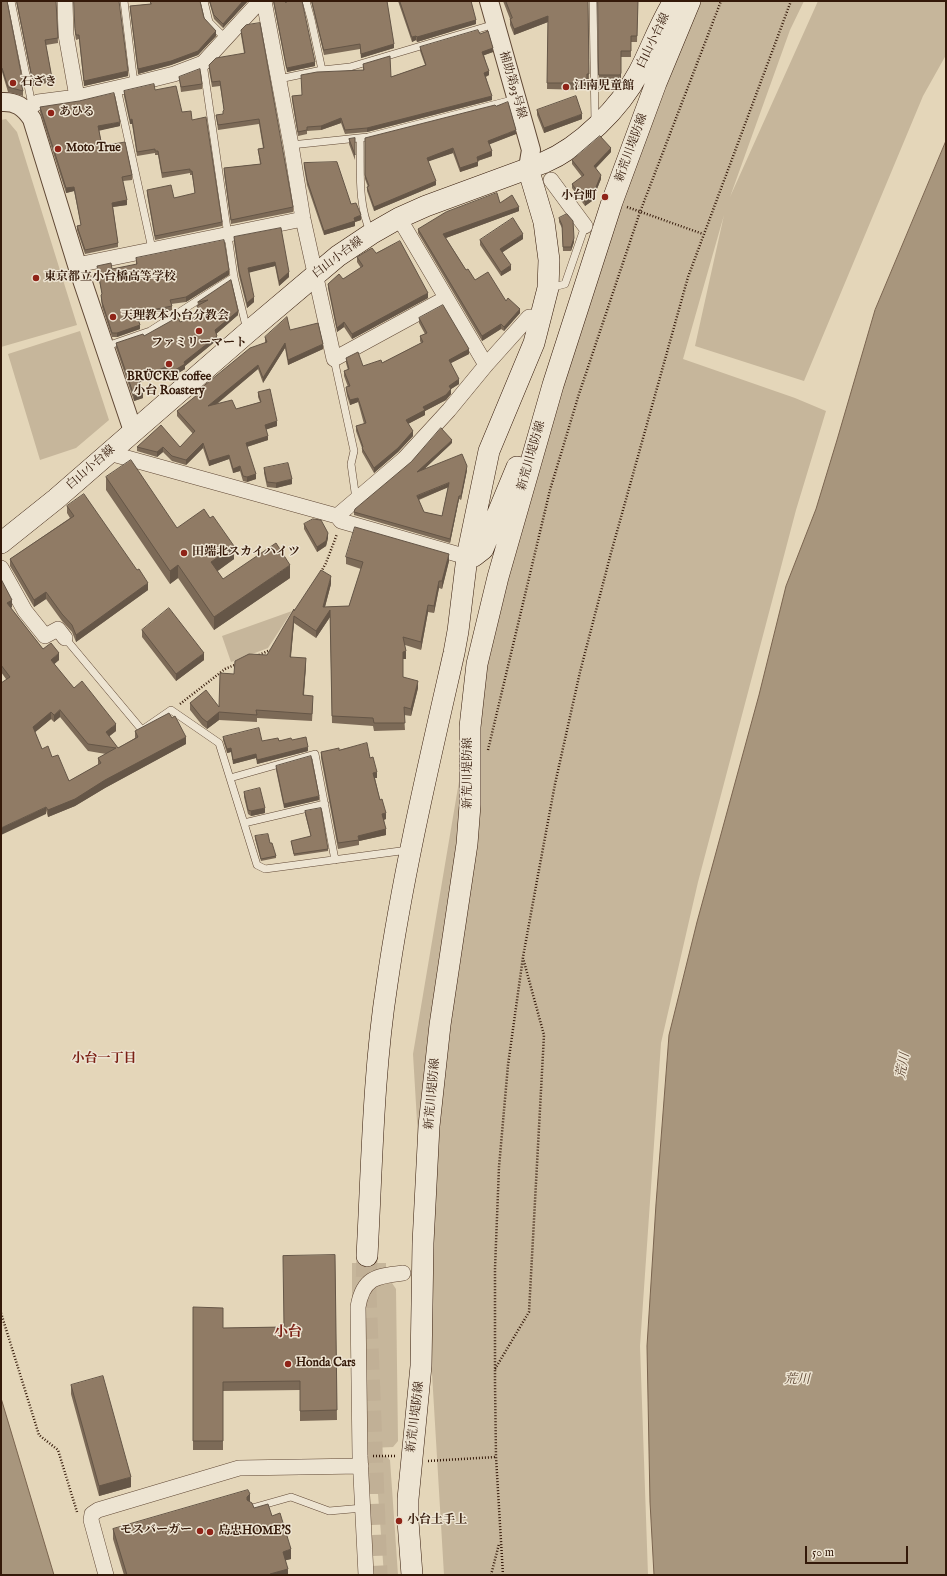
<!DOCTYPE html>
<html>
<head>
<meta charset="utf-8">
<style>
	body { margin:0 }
	#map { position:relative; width:947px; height:1576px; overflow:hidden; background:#e4d6b9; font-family:"IM FELL English",serif }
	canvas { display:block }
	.frame { position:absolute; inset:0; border:2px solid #341909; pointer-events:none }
	.scale { position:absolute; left:805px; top:1546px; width:103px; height:18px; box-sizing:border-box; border:2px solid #341909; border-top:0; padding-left:5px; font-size:12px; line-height:14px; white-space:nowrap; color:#341909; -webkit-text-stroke:3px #ede4d2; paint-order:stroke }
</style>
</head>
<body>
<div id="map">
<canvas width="947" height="1576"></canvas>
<div class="frame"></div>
<div class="scale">50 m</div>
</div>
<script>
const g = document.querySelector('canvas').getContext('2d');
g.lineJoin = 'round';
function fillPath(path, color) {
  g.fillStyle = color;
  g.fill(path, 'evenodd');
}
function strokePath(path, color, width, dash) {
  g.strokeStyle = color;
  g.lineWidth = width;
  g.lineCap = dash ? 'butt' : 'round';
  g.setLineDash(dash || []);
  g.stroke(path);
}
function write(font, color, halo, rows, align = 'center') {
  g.font = font + ' "IM FELL English","Noto Serif JP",serif';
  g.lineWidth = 3;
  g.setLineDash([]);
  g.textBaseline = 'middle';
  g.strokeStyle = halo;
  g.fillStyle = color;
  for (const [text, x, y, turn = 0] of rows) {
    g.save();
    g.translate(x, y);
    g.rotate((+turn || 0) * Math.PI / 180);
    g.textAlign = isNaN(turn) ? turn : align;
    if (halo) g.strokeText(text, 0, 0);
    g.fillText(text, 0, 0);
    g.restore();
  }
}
const green = new Path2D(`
	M699,1H804L790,30L730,197L818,1H946V55L923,96L804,381L695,346L724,215L683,359L795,398L826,411L796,510L698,882L661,1043L640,1346L648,1575H444L413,1054L466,740L529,485L621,206Z
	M6,119L17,132L77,325L1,347V120Z
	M80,331L109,420L76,448L40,460L8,354Z
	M292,611L268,648L231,662L222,636Z
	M352,1263H386V1268C363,1271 359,1280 352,1300Z
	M383,1283H392L396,1289L398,1441L393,1447L371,1448L367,1444L365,1303C370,1293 373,1288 383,1283Z
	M386,1456L390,1460L398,1575H384L378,1494H369L367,1459L370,1457Z`);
const water = new Path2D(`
	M946,141V1575H654L650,1502L647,1346L656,1204L669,1035L697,922L759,695L786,586L816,509L837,440L875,310Z
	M1,1398L54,1575H1Z`);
const secondaryTunnel = new Path2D(`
	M367,1256L366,1293L377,1575`);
const path = new Path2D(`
	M627,207L703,234
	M321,572L326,563L337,534
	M259,655L270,650
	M180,704L225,669L237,664
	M488,750L550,490L579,394L640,212L721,1
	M1,1313L39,1435L58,1450L77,1512
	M495,1369L529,1312L544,1035L523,958
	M373,1456H396
	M428,1461L496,1457
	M491,1575L499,1544
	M503,1575L496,1457L495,1382V1268L499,1167L508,1065L523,957L538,875L555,784L580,672L611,553L688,277L791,1`);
const service = new Path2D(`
	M11,1L32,105
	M124,1L134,84
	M204,1L209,22L225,38
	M306,1L311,19L322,70
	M593,1L595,122
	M203,63L234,277L247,330
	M279,79L322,70L350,67L495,24
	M117,88L152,249
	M360,138C361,169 357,204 371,233
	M291,145L368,137L516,99
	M550,288L565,284L585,226
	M104,347L150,331L234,277
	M334,359L354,451L351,464L356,499
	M65,638L142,730L171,710L219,743L257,865L265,869L408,850
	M230,778L315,754L335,860
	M244,823L325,804
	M252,1508L291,1497L329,1511L363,1508`);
const minor = new Path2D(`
	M65,1L66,35L77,97
	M264,1L291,145L303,219L334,359L446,298
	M26,110L38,102L77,97L134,84L174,74L203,63L260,1
	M551,180L585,226
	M399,218L486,365
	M77,265L303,219
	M109,453L337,516L341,521L467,557
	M337,516L404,459L449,410L486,365L529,317L541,318
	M1,568L25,611L45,636L58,629L65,638
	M106,1575L91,1520L92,1514L98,1510L239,1468L361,1466
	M366,1575L360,1456L358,1307C363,1277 377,1276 403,1273`);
const tertiary = new Path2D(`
	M489,1L531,150L528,168
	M1,102C16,101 24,107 32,119L77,265L133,431`);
const secondary = new Path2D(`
	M1,543L56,499L248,332L338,256L371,234L399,218L426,206L543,163C581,147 620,108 639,72C651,49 660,23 674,1
	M467,557L474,556L483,549L517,467
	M367,1256C372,1165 373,1074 387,984C403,873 429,763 454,653L458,631L467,557L489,451L534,343L548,288L549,260L544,222L528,168
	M412,1575L408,1521V1499L421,1366L423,1243L429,1126L440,1025L467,844L470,805V727L477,664L498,577L553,385L612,202L656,83L690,1`);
const wall = new Path2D(`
	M1,1L23,83V87L22,88L23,91V96L8,92L2,72Z
	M16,1H56L58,43L46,45L52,78V82L33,86Z
	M74,1L128,76L84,86L79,39L76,40L75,34Z
	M150,1H200L204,18L216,36L198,55L171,65L138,74L130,10V6L150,4Z
	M209,1H248L223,28L214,19Z
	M273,1H285L315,66L287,72Z
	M311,1H387L394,48L361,58L360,49L324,55Z
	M398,1H471L476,24L417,42L416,40L412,42Z
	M503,1H588L589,81H587V90L547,89L548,22L514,35L510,25V19Z
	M598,1H638L637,42H631V57H621V79L620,81H599Z
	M241,30L293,207V212L231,224L224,173V168L260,164L258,149L263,148L259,124L218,130L216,115L223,114V111L224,110L220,86L212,87L209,70V65L244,53L241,35Z
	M480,34L493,52L484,55L489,75L486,77L492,100L367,132L345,134L341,123L321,130L307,131V134L298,136L292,100V96L302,95L363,70V64L391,77L425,65L420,51V47Z
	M179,77L202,84V89L181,92Z
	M155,90L192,120L222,222V226L155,240L147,194V190L174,198L195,194L192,175H190V173L162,178L158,155H155V153L137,156L132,124H130L124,96V91Z
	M40,107L120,126L99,130L102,146L132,175V180L123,181L127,205L113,207L118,243V247L85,254L77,230V226L81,225L74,191L66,193L40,112Z
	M537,110L582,119L544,133L537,115Z
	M516,134L489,144L492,156L478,161V166L460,172L453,153L428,161L436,185L374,211L367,191V187H368L365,179V138Z
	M355,138V160L349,144V139Z
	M611,152L596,168L601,179L592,201L585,206L572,188V184L582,177L572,164V160Z
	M304,163L351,204L361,220L355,222V226L324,235L307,185L304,167Z
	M500,203L519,211L446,238L466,270L475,280L506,301L520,313L504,331L501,329L482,341L418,233V229Z
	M559,218L574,242L571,251H563L562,228L559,222Z
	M281,228L289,277L279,286L275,266L249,272L254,302L247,308L239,276L234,242V237Z
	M523,239L502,252L511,270L501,276L480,245V240Z
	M376,253L428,298L352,339L344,327L337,332L328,288V284L343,279L361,268L357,262V257Z
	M136,258L229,275L186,302L171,304L172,306V311L137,317L140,329L117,337H112L102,307L101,299V295L102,294L97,270V266L112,269L136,265Z
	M231,280L238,315L216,334L217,340L185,366V369L170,378L166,372L139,382L143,398L134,401L116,348V343L144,336L180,322L199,317L197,311L198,302Z
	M419,318L469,354L451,363L459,384L451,389V394L446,400L425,411V415L408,424L413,436L398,452L374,473L362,452V448L356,431V426L364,424L358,402L350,405L347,396L346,387H348L344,376V371L348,370L346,363V358L363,366L382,363L421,343L420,341V336L425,334L419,323Z
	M290,330L323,349L288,365L285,348L263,383L258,369L217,404L236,409L260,402L258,397V392L277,426L266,429L268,440L247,447L256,479L247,482L243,481L240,471L233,473L229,459L209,466L203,448L186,465L172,461L163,452L157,457L137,451V447H180L193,434L177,416V411L200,393V389L265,343V337Z
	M452,443L423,470H467L461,500L459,499L450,543L354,515V512ZM448,487L442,516L424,512L419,500Z
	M264,468L292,484L276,488L267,487L264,473Z
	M106,477L177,528L234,559L217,571L223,579L290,578L214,630L178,578L170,584L106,490Z
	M67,506L148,590L76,642L72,632L62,621L46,599L34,607L10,566V559L70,518L67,513Z
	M304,524L328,538L326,546L317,552L304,529Z
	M346,557L449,561L442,589L439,588L434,613L428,612L421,650L405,645L406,659H403V677L418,688L411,716L404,715L405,730L374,731L373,726L332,723L330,617L316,638L294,623L291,657L306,665L304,695L313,703L312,721L257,718V722L219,720L207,729L202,725L190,710V703L219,707L234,674L267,655L294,611L331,584L325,607L349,606L361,569L346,564Z
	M1,579L12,607L11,608L43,649L59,660L54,664L74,688L116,731L109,736L118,748L135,738V731L186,744L105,788L75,806L48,817L6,679L1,672ZM60,717L88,751L106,754L98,758V765L69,781L52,757L42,749L35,732L51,719L54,722Z
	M142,630L204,660L176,681L142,637Z
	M223,737L262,741L292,740L308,751L257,764L256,758L233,764L231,752L227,753L223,740Z
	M339,750L370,758L377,778H375L380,800L386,819L384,820L386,835L359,841V845L338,849L321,758V752Z
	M276,766L319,800L284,808L276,770Z
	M244,792L265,813L251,816L248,814L244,797Z
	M305,811L328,849V851L294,856L291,841L311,837L305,814Z
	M255,836L270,843L276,856V858L261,861L255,839Z
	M335,1255L337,1420L300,1421V1390L223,1391V1450H193V1307L223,1328L284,1327Z
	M71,1385L131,1487L99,1496L71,1394Z
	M250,1502L254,1508L272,1516L291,1559L285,1560L288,1575H124L113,1539V1529Z`);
const shadedWall = new Path2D(`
	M243,1H248L223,28V24Z
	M548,16V22L514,35V29Z
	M476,20V24L417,42V37Z
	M216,31V36L198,55L171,65L138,74V69Z
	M416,36V40L412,42V37Z
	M394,44V48L361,58V54Z
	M493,48V52L482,56V52Z
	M315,62V66L287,72V68Z
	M128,71V76L84,86V81Z
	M489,71V75L484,77V73Z
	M621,73V79L620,81V75Z
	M492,96V100L367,132V128Z
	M582,114V119L544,133V128Z
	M341,118V123L321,130V126Z
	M132,119V124H130V120Z
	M120,122V126L98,131V126Z
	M516,130V134L488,145V141Z
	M453,148V153L427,162V158Z
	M611,148V152L594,170V166Z
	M492,151V156L477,161V157Z
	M478,162V166L460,172V168Z
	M601,175V179L592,201L585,206V202Z
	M436,181V185L374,211V207Z
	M74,187V191L66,193V188Z
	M127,200V205L112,207V203Z
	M519,207V211L443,239V234Z
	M361,215V220L355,222V226L324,235V231L354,218Z
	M523,234V239L500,254V249Z
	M574,238V242L571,251V247Z
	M275,262V266L248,273V268Z
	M511,265V270L501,276V272Z
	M229,270V275L186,302V297Z
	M289,272V277L279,286V281Z
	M428,293V298L352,339V334Z
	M254,297V302L247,308V303Z
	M520,309V313L504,331V327Z
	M238,311V315L215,335V330Z
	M344,322V327L337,332V328Z
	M501,324V329L482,341V336Z
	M140,325V329L117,337V333Z
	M217,336V340L185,366V369L170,378V373L184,362Z
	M285,343V348L263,383V378Z
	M323,344V349L288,365V360Z
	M469,349V354L449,364V360Z
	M258,365V369L208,411V406Z
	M166,367V372L138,383V378Z
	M459,379V384L451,389V394L446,400L425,411V415L406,425V420L449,386Z
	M143,393V398L134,401V396Z
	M358,398V402L350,405V400Z
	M277,421V426L265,430V425Z
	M413,431V436L398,452L374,473V468Z
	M268,436V440L246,447V443Z
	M452,440V443L417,476V472Z
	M203,443V448L186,465V460Z
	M163,447V452L157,457V452Z
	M229,455V459L209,466V461Z
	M240,466V471L233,473V469Z
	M467,466V470L461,500V496Z
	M256,474V479L247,482V477Z
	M292,479V484L276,488V483Z
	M449,483V487L417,500V496Z
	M459,496V499L450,543V539Z
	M328,533V538L326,546L317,552V547Z
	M234,546V559L211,576V562Z
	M449,554V561L442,589V581Z
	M178,565V578L170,584V571Z
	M290,565V578L214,630V617Z
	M331,576V584L323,614V607Z
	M439,581V588L434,613V606Z
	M148,583V590L76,642V635Z
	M46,592V599L34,607V600Z
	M12,600V607L7,610V603Z
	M428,605V612L421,650V642Z
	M330,610V617L316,638V631Z
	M294,616V623L290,664V657Z
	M406,651V659H403V652Z
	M59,653V660L51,667V660Z
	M204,653V660L176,681V674Z
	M306,658V665L303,702V695Z
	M418,681V688L411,716V709Z
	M60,710V717L54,722V715Z
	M51,712V719L33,734V727Z
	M219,712V720L207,729V722Z
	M116,724V731L106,739V732Z
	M186,737V744L105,788L75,806L48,817V810Z
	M308,747V751L257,764V760Z
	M231,748V752L227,753V749Z
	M256,754V758L233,764V760Z
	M377,772V778H373V773Z
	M319,796V800L284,808V804Z
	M46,807V814L1,835V828Z
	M265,808V813L251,816V811Z
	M386,813V819L382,820V814Z
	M386,829V835L359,841L358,836Z
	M131,1477V1487L99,1496V1486Z
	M250,1494V1504L247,1506V1497Z
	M291,1549V1559L283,1561V1552Z
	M288,1569V1575H270V1574Z`);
const building = new Path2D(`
	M1,1H7L23,83H21L23,91L8,87L2,68H1Z
	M17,1H56L58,38L45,40L52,78L33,81Z
	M74,1H119L128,71L84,81L79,35H76L75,29Z
	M150,1H200L204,18L216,31L198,51L171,61L138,69L130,6L151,4Z
	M210,1H243L223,24L214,15Z
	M274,1H285L286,3V1H302L315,62L287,68Z
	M312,1H387L394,44L361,54L360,44L324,50Z
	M400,1H471L476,20L417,37L416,36L412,37Z
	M506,1H588L589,74H587V83H547L548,16L514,29L510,19L512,18Z
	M598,1H638L637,36H631V51H621V73L620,75H599Z
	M260,23L293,207L231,220L224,168L261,164L258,149L264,148L259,119L218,125L216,115L223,114V111L224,110L220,81L212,82L209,65L216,58L245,53L241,30L246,25Z
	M478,30L480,34L488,31L493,48L482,52L489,71L484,73L492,96L367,128L345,130L341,118L321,126L307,127V130L298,132L292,96L302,95L301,75L317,72L364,70L363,64L390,56L391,77L426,65L420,47Z
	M200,69L202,84L181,87L179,77Z
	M154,84L155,90L176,86L182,112L191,111L192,120L206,117L222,222L155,236L147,190L171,185L174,198L195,193L192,171H190V169L162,173L158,151H155V149L137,152L132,119L130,120L124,91Z
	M114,93L120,122L98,126L102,146L125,142L132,175L122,177L127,200L112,203L118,243L85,250L77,226L81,225L74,187L66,188L40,107L79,101Z
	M576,96L582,114L544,128L537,110Z
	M508,102L516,130L488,141L492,151L477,157L478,162L460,168L453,148L427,158L436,181L374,207L367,187L369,186L365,175V138L495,105L496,106Z
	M600,136L611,148L594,166L601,175L592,197L585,202L572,184L584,175L572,160Z
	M355,138V155L349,139Z
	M337,162L351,204L356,203L361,215L354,218L355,221L324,231L307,180L304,163Z
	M497,193L500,203L512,195L519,207L443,234L466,270L468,269L475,280L488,272L506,301L508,298L520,309L504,327L501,324L482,336L418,229L446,212Z
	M567,214L573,221L574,238L571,247H563L562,225L559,218Z
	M513,218L523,234L500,249L511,265L501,272L480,240Z
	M281,228L289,272L279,281L275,262L248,268L254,297L247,303L239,271L234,237Z
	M224,240L229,270L186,297L170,300L172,306L136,313L140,325L117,333H112L102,302L101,295L102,294L97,266L111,263L112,269L137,264L136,258Z
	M400,241L428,293L352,334L344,322L337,328L328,284L339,274L343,279L363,266L357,257L372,248L376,253Z
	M231,280L238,311L215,330L217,336L184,362L185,364L170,373L166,367L138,378L143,393L134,396L116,343L143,334L144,336L178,317L180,322L200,316L197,306L208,300L198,302Z
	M443,305L469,349L449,360L459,379L449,386L451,389L446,395L423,407L425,410L406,420L413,431L398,448L374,468L362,448L363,447L356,426L366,423L358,398L350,400L347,392L346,387L350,386L344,371L349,369L346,358L358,352L363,366L381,360L382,363L423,342L420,336L427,333L419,318Z
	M287,317L290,330L318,323L323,344L288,360L285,343L263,378L258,365L208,406L232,400L236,409L261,402L258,392L270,389L277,421L265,425L268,436L246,443L256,474L247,477L243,476L240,466L233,469L229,455L209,461L203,443L186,460L172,456L163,447L157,452L137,447L161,425L180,447L195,431L177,411L202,391L200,389L250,348L267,342L265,337Z
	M441,428L452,440L417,472L462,454L467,466L461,496H459L450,539L354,512L355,509L411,462ZM449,483L442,516L424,512L417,496Z
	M131,460L177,528L204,509L210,518L213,516L234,546L211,562L223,579L276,543L290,565L214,617L178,565L170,571L106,477Z
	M288,463L292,479L276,483L267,482L264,468Z
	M84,494L137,570L139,569L148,583L76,635L72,625L62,614L46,592L34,600L10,559L74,516L67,506Z
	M313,519L321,520L328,533L326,541L317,547L304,524Z
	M355,527L449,554L442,581H439L434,606L428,605L421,642L403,637L406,651L403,652V677L418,681L411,709L404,707L405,723H374L373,718L332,716L330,610L316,631L294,616L290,657L306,658L303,695L313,696L312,714L256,710L257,715L219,712L207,722L202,718L190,703L206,690L219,707L220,673L234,674L235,661L249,654L267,655L294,609V611L321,570L331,576L323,607L349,606L363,562L346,557Z
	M1,579L12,600L7,603L43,649L51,643L59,653L51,660L74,688L82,681L116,724L106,732L118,748L138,737L135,731L169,713L172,718L175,716L186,737L105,780L75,799L48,810L46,807L1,828V683L10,677L1,665ZM60,710L88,744L116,748L98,758L101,763L69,781L58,755L52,757L48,746L42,749L33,727L51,712L54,715Z
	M169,608L204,653L176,674L142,630Z
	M259,728L262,741L278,738L279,741L291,738L292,740L306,737L308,747L257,760L256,754L233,760L231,748L227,749L223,737Z
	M367,743L370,758L373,757L377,772L373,773L380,800L382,799L386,813L382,814L386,829L358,836L359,840L338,843L321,752L339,748V750Z
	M311,756L319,796L284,804L276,766Z
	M260,788L265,808L251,811L248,810L244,792Z
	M321,808L328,849L294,854L291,841L311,836L305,811Z
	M268,834L270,843H272L276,856L261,859L255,836Z
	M335,1255L337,1410L300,1411V1381L223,1382V1441H193V1307L223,1308V1328L284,1327L283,1256Z
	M103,1376L131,1477L99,1486L71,1385Z
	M248,1490L250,1494L247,1497V1500L252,1503L254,1508L268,1504L272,1516L280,1513L291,1549L283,1552L288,1569L270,1574V1575H127L113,1529Z`);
const markers = [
	[13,83,4,"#8f2418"],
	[566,87,4,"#8f2418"],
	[51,113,4,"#8f2418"],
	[58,149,4,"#8f2418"],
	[605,197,4,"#8f2418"],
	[36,278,4,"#8f2418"],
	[113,317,4,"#8f2418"],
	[199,331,4,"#8f2418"],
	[169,364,4,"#8f2418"],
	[184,553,4,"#8f2418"],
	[288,1364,4,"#8f2418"],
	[399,1521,4,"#8f2418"],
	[200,1531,4,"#8f2418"],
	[210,1532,4,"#8f2418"]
];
const streetNames = [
	["白山小台線",654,41,-64],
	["補助第93号線",512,85,74],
	["新荒川堤防線",632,148,-70],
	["白山小台線",338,258,-37],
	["新荒川堤防線",532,456,-74],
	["白山小台線",91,468,-41],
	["新荒川堤防線",469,773,-90],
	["新荒川堤防線",433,1094,-85],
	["新荒川堤防線",416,1417,-83]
];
const poiNames = [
	["石ざき",21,83],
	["江南児童館",574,87],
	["あひる",59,113],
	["Moto True",66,149],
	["小台町",597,197,"right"],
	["東京都立小台橋高等学校",44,278],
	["天理教本小台分教会",121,317],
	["ファミリーマート",199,344,"center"],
	["BRÜCKE coffee",169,378,"center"],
	["小台 Roastery",169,392,"center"],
	["田端北スカイハイツ",192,553],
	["Honda Cars",296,1364],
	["小台土手上",407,1521],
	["モスバーガー",192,1531,"right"],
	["島忠HOME'S",218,1532]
];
const neighbourhoodNames = [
	["小台一丁目",104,1059]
];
const waterNames = [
	["荒川",904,1066,-80],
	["荒川",797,1380]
];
const quarterNames = [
	["小台",288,1333]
];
fillPath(green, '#c6b69b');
fillPath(water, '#a8967d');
strokePath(water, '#7a644f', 1);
strokePath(secondaryTunnel, '#c1b096', 21, [21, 10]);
strokePath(service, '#604835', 8);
strokePath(minor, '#604835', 16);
strokePath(tertiary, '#604835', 20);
strokePath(secondary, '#341909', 22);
strokePath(path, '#341909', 2.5, [1, 2]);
strokePath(service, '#ede4d2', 7);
strokePath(minor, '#ede4d2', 15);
strokePath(tertiary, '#ede4d2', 18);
strokePath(secondary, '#ede4d2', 21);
fillPath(wall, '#7c6a57');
fillPath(shadedWall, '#655647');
fillPath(building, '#907b65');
strokePath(building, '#655647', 1);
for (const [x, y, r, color] of markers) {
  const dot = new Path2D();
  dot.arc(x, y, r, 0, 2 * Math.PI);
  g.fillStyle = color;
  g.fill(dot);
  strokePath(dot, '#ede4d2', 1.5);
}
write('12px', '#341909', '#ede4d2', streetNames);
write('bold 12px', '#341909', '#ede4d2', poiNames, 'left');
write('bold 13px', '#7a1f14', '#ede4d2', neighbourhoodNames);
write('italic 13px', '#5d4532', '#ede4d2', waterNames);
write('bold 14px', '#7a1f14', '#ede4d2', quarterNames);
</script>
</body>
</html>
